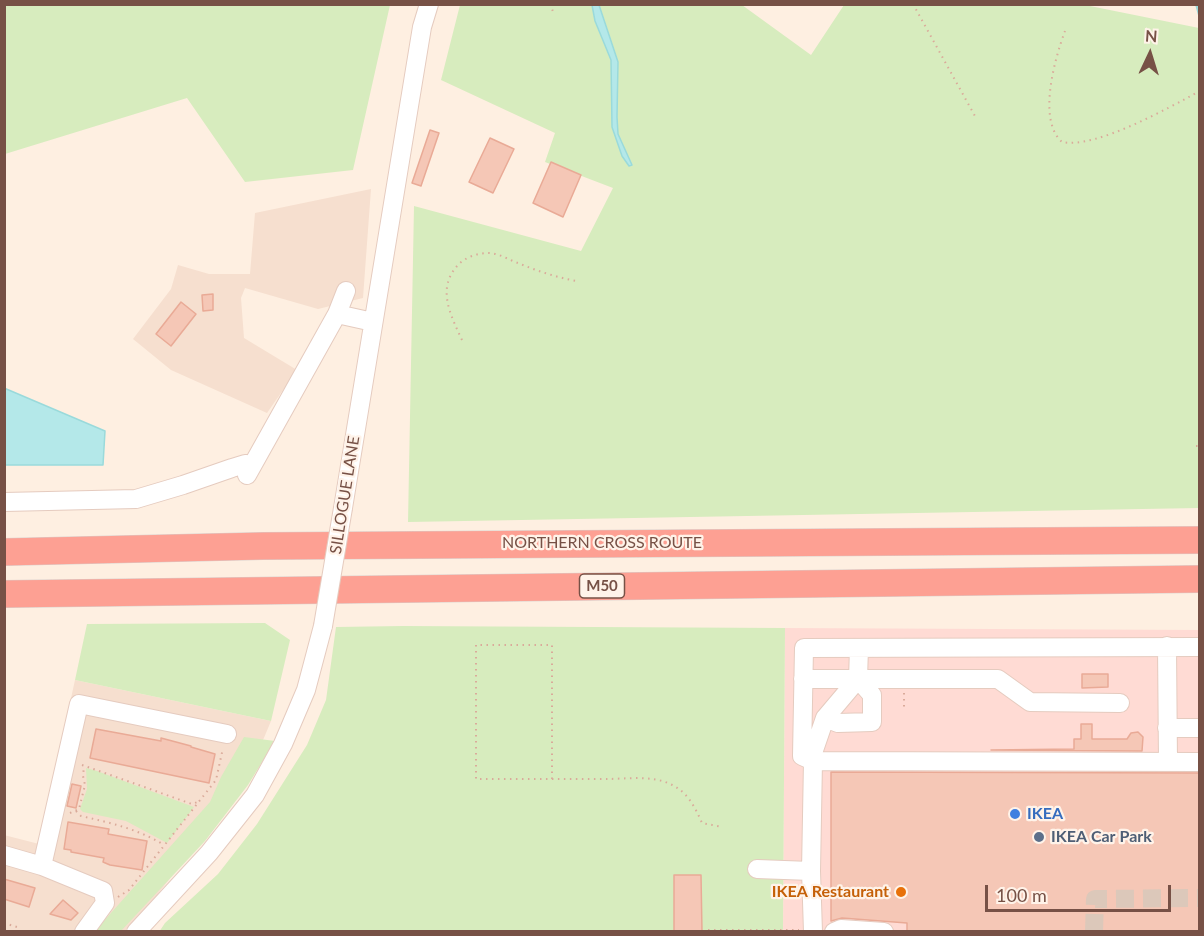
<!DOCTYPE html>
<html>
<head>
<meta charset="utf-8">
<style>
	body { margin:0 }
	#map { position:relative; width:1204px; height:936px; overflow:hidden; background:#feefe1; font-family:Lato,sans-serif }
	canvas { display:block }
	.frame { position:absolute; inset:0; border:6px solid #775146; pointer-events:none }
	.north { position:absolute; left:1120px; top:24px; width:60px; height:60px; -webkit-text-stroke:4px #fff3e9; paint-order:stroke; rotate:4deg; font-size:16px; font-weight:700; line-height:24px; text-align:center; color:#775146 }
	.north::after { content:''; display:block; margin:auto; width:21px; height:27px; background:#775146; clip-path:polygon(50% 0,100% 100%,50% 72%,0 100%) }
	.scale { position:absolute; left:985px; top:885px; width:186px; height:27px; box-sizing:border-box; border:3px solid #775146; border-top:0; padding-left:8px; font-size:18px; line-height:21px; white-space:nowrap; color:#775146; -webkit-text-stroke:4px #fff3e9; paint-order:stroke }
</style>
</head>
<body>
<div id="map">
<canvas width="1204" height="936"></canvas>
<div class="frame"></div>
<div class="north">N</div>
<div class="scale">100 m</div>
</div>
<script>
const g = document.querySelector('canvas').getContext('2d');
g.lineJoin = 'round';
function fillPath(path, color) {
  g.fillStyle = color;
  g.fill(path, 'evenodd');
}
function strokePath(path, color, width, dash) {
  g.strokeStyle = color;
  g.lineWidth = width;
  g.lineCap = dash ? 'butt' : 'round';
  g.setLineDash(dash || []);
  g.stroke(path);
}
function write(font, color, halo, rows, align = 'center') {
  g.font = font + ' Lato,sans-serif';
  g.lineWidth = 4.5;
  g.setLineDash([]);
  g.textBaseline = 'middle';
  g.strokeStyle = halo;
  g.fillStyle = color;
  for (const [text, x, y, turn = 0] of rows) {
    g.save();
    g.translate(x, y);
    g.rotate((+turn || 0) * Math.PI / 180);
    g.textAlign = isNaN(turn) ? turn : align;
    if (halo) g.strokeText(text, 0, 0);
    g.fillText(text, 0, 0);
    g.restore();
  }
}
const residential = new Path2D(`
	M371,189L363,298L318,309L245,288L241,298L244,338L297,370L267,413L171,370L133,339L171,289L178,265L209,274H250L255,213Z
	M75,680L271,721L248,776L203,837L149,905L125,931H5L4,835L39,844Z`);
const commercial = new Path2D(`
	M785,628L1199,630V931L783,932Z`);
const green = new Path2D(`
	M5,4H390V5L353,170L245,182L187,98L5,154Z
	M460,5H742L811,55L844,5H1085L1199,28V508L408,522L414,206L581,251L613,188L545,162L555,133L441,80Z
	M265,623L290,640L271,721L75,680L87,624Z
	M403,626L785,628L783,931L159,932L165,923L218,874L257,824L307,745L326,700L336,627Z
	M244,737L275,741L248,785L205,841L121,931L94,932L210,802L221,777Z
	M86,768L97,771L194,807L167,843L126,821L83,812L80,809L87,789Z`);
const water = new Path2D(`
	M592,5H599L618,62L617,117L618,134L632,165L629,166L622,156L612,127L611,60L595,21Z
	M4,388L105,431L103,465H5Z`);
const stream = new Path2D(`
	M1197,4L1200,15`);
const building = new Path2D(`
	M430,130L439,133L421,186L412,183Z
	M490,138L514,149L493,193L469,182Z
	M551,162L581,175L563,217L533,203Z
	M213,294V310L203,311L202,295Z
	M181,302L196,314L171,346L156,334Z
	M1082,674H1108V687L1082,688Z
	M1081,724H1092V739H1127L1131,733L1138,732L1143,737L1142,751L991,750L1074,749V739H1081Z
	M96,729L161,741V738L191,746V747L215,754L209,783L90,758Z
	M831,772L1200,773V932H907V923L842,918L831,921Z
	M72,784L81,786L76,808L67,806Z
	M68,822L109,829L108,834L147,841L142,870L110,865L103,862L104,858L71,852V850L64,849Z
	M674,875H701L702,932H674Z
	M4,879L35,888L29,907L4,899Z
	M63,900L78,913L71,920L50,914Z`);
const minorTunnel = new Path2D(`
	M1094,932L1095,899L1200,898`);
const path = new Path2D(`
	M550,4L554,14
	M913,4L976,118
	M1065,31C1055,58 1037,120 1062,142C1096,149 1168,108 1200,91
	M462,340C450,314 436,287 459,264C466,257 478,253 488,253C499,253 509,260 518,263C537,271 556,277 576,281
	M1196,446H1200
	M904,693V708
	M82,765L192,804L200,801
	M552,779V645H476V779C519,779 562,779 606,779C626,779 652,775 670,784C687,791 695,807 702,823L722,827
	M76,811L81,816C111,823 138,829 164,845
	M70,813L79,809L85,785L83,776L84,766
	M118,897L129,890L216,780L223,748
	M4,923L20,928
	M704,932V930H799`);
const minor = new Path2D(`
	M337,314L373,322
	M247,475L337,314L346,291
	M4,502L136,499L183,485L232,468L245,464L252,465
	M343,508C369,348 396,188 422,27L429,4
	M1167,646L1168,762
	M859,648L858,679L825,718L814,750L813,761L1200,762
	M803,679H998L1030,702L1120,703
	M825,718L838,723L872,722V695L858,679
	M1167,728H1200
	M4,855L42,866L103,891L105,903L84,932
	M42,866L79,704L227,734
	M757,869L811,871
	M136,932L209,853L255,795L283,744L306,690L323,626
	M813,932L811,871L813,761L802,756L804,648L1200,647
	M834,932L841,929L884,932`);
const highway = new Path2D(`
	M4,552L263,546L1200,540
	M4,594L1200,579`);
const minorBridge = new Path2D(`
	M323,626L343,508`);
const markers = [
	[1015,814,6,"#3f7fe0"],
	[1039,837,6,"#5c6f8a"],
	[901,892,6,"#e8710a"]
];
const shields = [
	[602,586,45]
];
const shieldNames = [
	["M50",602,586]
];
const streetNames = [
	["SILLOGUE LANE",345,495,-81],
	["NORTHERN CROSS ROUTE",602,543]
];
const shopNames = [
	["IKEA",1027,814]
];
const serviceNames = [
	["IKEA Car Park",1051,837]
];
const foodNames = [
	["IKEA Restaurant",889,892]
];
fillPath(residential, '#f6dfcf');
fillPath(commercial, '#ffdbd4');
fillPath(green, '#d7ecbe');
fillPath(water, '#b4e8e9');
strokePath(water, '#9adadb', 1.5);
strokePath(stream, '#9adadb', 4);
fillPath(building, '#f5c7b6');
strokePath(building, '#e9aa96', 1.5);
strokePath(minorTunnel, '#dcc8ba', 18, [18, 9]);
strokePath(minor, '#e5cbbf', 20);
strokePath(highway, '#d9cecb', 28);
strokePath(path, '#daaa9a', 2, [1.5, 4.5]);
strokePath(minor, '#fff', 18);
strokePath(highway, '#fda093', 27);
strokePath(minorBridge, '#e5cbbf', 20, []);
strokePath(minorBridge, '#fff', 18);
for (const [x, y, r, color] of markers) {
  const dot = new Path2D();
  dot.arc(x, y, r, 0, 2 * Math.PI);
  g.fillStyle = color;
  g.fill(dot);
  strokePath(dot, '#fff3e9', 2);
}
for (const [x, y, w] of shields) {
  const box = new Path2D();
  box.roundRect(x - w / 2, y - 12, w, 24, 4.5);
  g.fillStyle = '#fff3e9';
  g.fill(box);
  strokePath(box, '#775146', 1.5);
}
write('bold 15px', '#775146', null, shieldNames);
write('16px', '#775146', '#fff3e9', streetNames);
write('bold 16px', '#366cbe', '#fff3e9', shopNames, 'left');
write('bold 16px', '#4e5e75', '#fff3e9', serviceNames, 'left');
write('bold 16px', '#c56008', '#fff3e9', foodNames, 'right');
</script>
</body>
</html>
